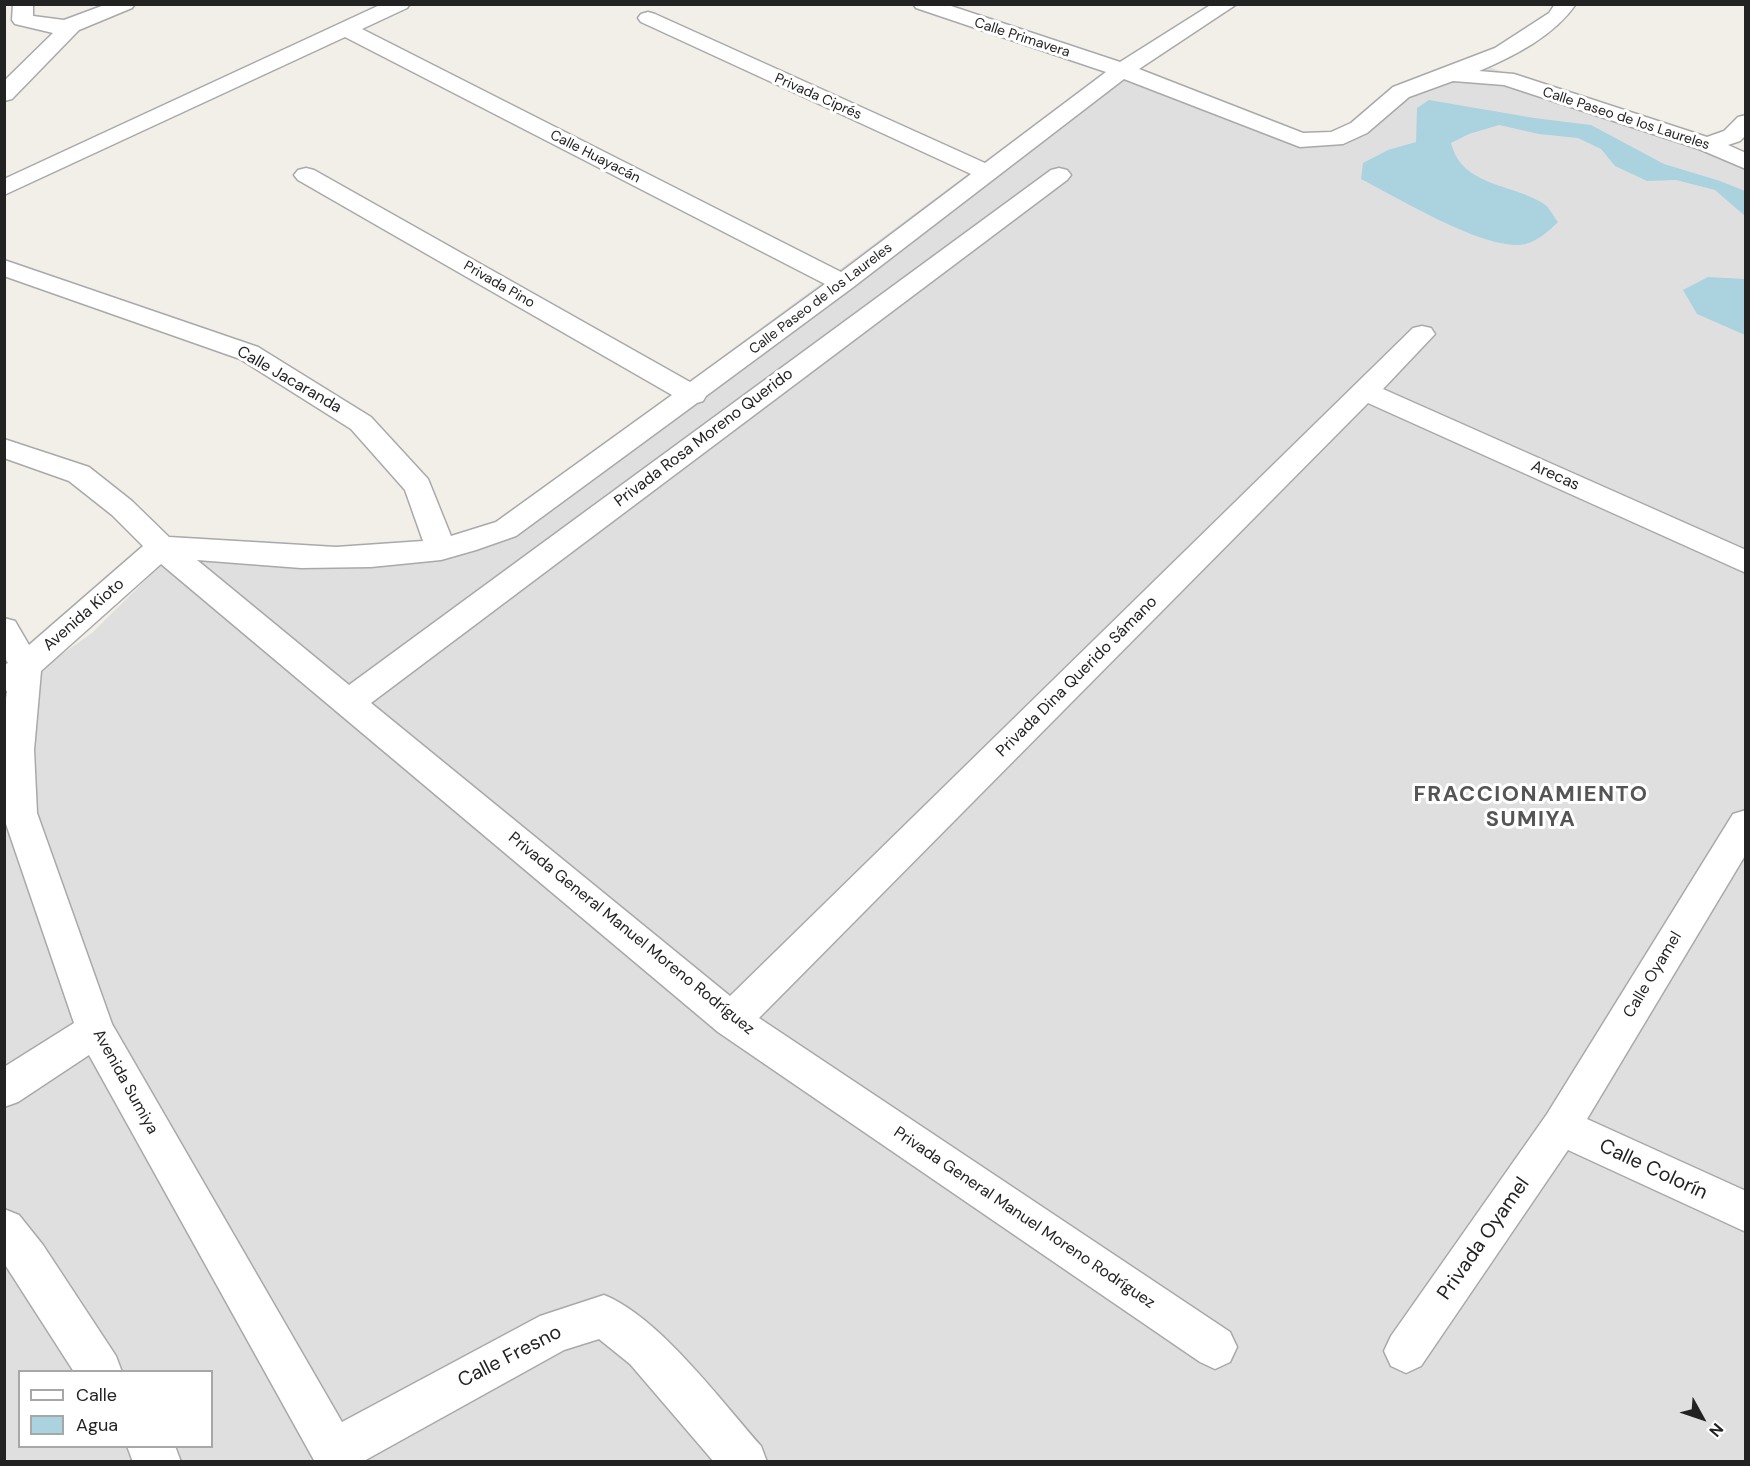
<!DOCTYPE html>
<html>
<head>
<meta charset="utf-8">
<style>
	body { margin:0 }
	#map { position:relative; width:1750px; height:1466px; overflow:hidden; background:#f2efe9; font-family:"DM Sans",sans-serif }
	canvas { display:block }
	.frame { position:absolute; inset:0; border:6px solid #222; pointer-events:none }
	.legend { position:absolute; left:18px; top:1370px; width:195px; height:78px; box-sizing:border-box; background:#fff; border:2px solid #a7a7a7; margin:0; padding:8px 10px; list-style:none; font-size:18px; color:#222 }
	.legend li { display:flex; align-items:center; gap:12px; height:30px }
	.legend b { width:30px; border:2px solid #a7a7a7 }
	.north { position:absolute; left:1672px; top:1388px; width:60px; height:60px; -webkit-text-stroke:4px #fff; paint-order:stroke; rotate:130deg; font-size:16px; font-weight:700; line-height:24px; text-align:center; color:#222 }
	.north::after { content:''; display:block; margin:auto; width:21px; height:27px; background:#222; clip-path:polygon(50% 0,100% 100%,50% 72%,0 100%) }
</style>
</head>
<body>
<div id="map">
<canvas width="1750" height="1466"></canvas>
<div class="frame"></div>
<ul class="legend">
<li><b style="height:8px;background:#fff"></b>Calle</li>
<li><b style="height:16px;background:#aad3df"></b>Agua</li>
</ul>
<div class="north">N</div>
</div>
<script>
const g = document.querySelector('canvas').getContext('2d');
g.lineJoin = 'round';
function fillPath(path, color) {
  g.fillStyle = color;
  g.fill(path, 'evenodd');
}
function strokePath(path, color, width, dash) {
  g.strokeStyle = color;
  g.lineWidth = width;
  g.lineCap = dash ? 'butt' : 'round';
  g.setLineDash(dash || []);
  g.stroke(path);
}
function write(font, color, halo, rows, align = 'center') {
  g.font = font + ' "DM Sans",sans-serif';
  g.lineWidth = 6;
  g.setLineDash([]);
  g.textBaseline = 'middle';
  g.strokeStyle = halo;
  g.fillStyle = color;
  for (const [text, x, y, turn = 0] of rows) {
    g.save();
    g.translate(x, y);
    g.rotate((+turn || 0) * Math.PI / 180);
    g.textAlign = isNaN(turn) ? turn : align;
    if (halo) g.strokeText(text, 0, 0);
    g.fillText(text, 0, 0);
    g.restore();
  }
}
const residential = new Path2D(`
	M1479,63L1746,164L1745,1461H5L4,695L92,633L181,545L236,555L453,542L511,514L972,171L1133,69L1309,139L1333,140L1374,114ZM20,1372H212V1446H20Z`);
const water = new Path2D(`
	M1429,100L1534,118L1591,125L1664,164L1720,181L1745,191V216L1715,190L1676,180L1647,181L1615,166L1601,149L1578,138L1539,134L1499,125L1469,134L1451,143C1462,187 1512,183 1544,204C1550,208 1554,217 1558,222C1548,232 1534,244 1519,245C1477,246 1400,199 1361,179L1363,163L1388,150L1416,142L1417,108Z
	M1708,277L1745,279V335L1697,314L1683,290Z`);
const minor = new Path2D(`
	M13,4H33V16L64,20L107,4H135L132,8L79,30L12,99L4,101V81L53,33L15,24L12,20Z
	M382,4H410L407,8L362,29L841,272L971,174L641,22L638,18L641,14L648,12L655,14L985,163L1106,72L916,8L913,4H945L1120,62L1212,4H1237L1139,69L1303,133L1331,132L1351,123L1393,87L1495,48L1549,13L1555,4H1576C1554,36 1514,56 1479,71L1514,74L1707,137L1724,131L1738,117L1746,115V135L1740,141L1728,145L1746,153V169L1699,149L1504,85L1453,81L1409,97L1367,133L1343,144L1300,147L1124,79L852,288L706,396L703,401L697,403L516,536L476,550L441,560L371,567L301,568L197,560L349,685L1051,170L1059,168L1067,170L1071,175L1067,180L371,703L730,996L1413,328L1422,326L1431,328L1435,334L1383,389L1746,550V573L1368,403L759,1018L1230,1332L1237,1347L1230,1362L1215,1369L1200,1362L718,1032L161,564L41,671L34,750L37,813L112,1024L342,1422L540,1316L604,1295C659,1317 721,1401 761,1446L767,1462H714L630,1364L599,1339L564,1350L362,1462H315L89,1055L18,1102L4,1107V1067L74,1023L4,818V714L7,691L4,690V665L8,663L4,657V618L15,621L29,645L143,546L112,515L69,481L4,458V439L89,467L132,501L169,537L336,547L423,541L405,490L351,429L240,359L4,276V260L258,347L371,417L428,479L451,536L496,522L672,395L298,180L294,175L298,170L306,168L314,170L690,382L825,284L345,37L4,195V179Z
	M1746,810V854L1587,1119L1746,1191V1232L1568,1150L1421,1366L1406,1373L1391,1366L1384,1351L1391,1336L1547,1114L1733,814Z
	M4,1209L19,1215L43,1245L116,1356L122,1372H74L4,1263Z
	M127,1446H175L181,1462H133Z`);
const farStreetnames = [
	["Calle Primavera",1022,38,18],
	["Privada Ciprés",818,97,24],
	["Calle Paseo de los Laureles",1626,119,18],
	["Calle Huayacán",595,157,27],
	["Privada Pino",499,285,30],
	["Calle Paseo de los Laureles",821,299,-37]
];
const streetNames = [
	["Calle Jacaranda",289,380,30],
	["Privada Rosa Moreno Querido",704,438,-37],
	["Arecas",1555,476,24],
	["Avenida Kioto",84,615,-41],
	["Privada Dina Querido Sámano",1077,677,-45],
	["Privada General Manuel Moreno Rodríguez",631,934,39],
	["Calle Oyamel",1653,975,-59],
	["Avenida Sumiya",125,1082,61],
	["Privada General Manuel Moreno Rodríguez",1024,1218,34]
];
const nearStreetnames = [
	["Calle Colorín",1653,1170,25],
	["Privada Oyamel",1484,1239,-55],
	["Calle Fresno",510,1357,-27]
];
const districtNames = [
	["FRACCIONAMIENTO",1531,795],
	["SUMIYA",1531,820]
];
fillPath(residential, '#e0dfdf');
fillPath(water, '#aad3df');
strokePath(minor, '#a9a9a9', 3);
fillPath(minor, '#fff');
write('14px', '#222', '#fff', farStreetnames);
write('16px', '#222', '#fff', streetNames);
write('20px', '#222', '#fff', nearStreetnames);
g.letterSpacing = '1.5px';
write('bold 22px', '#555', '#fff', districtNames);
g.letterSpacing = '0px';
</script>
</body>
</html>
